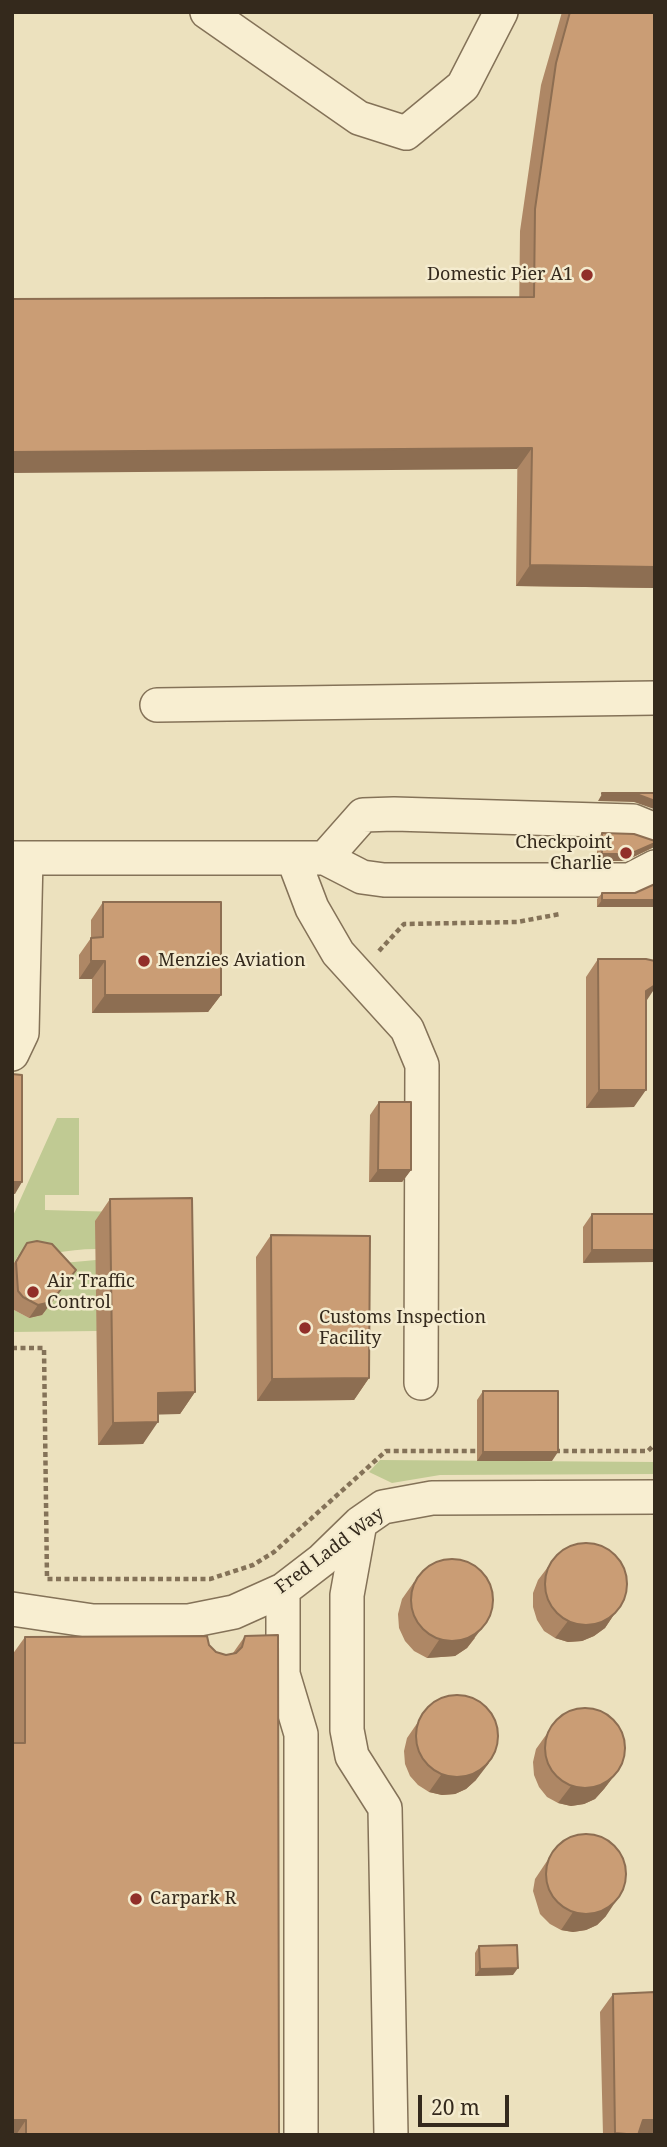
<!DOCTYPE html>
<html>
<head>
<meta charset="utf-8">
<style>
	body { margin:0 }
	#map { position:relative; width:667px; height:2147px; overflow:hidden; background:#ece1be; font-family:"Noto Serif",serif }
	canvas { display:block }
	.frame { position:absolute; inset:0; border:14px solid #34291c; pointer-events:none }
	.scale { position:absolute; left:418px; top:2095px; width:91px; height:32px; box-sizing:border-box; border:4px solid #34291c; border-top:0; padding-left:9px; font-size:21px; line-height:24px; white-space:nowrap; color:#34291c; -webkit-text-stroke:5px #f4ebce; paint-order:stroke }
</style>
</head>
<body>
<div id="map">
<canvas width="667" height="2147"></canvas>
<div class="frame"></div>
<div class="scale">20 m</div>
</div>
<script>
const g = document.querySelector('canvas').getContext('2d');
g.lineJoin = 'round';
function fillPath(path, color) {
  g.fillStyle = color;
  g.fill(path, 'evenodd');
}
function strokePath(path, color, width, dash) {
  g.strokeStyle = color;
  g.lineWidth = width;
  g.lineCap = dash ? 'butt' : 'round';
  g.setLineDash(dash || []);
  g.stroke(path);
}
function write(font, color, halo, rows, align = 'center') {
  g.font = font + ' "Noto Serif",serif';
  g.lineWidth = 5;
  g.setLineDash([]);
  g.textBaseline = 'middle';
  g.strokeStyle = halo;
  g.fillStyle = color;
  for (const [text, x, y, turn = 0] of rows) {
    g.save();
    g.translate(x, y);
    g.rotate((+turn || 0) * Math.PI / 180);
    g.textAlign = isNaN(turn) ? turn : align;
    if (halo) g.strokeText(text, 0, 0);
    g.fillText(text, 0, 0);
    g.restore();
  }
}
const green = new Path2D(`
	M57,1118H79V1195H45V1210L121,1212L96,1249C81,1249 68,1251 54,1253C42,1254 30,1253 18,1256L12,1266V1218Z
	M96,1260L97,1331L12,1332V1304L14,1310L29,1318L42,1315L63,1263Z
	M380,1460L655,1462V1474L440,1475L392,1483L369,1472Z`);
const path = new Path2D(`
	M379,951L404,924L517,922L560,914
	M12,1348H44L47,1579H210L253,1565L274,1552L386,1451H480
	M555,1451H648L655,1444`);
const minor = new Path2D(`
	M207,12L359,118L406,133L463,86L501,12
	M157,705L655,698
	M12,858H325L362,877L384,880H630L655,867
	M293,858L312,908L338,953L407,1029L422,1065L421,1383
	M325,858L363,815L394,814L633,821L655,830
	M12,1054L22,1033L26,858
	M360,1523L347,1595V1730L352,1756L385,1808L391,2135
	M283,1590V1674L301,1734V2135
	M12,1609L93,1621H189L234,1612L283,1590L322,1560L360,1523L383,1507L432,1498L655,1497`);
const wall = new Path2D(`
	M562,12H655V588L516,586L520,231L541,85Z
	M602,833L652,848L625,861H597V839Z
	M602,893H635L654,907H597V899Z
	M103,902L221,995L208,1012L92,1013V979H79V955L91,938V920Z
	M598,959L634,1107L586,1108V977Z
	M379,1102L411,1170L402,1182H369L370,1115Z
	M110,1199L195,1392L180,1414H158L143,1444L98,1445L95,1221Z
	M592,1214H655L583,1263V1227Z
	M271,1235L369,1378L354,1400L257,1401L256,1257Z
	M27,1243L76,1270L42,1315L29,1318L14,1310L12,1307V1266Z
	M483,1391L552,1461H477V1400Z
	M551,1563L617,1610L605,1628L594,1636L582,1641L568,1642L555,1638L544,1631L537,1620L533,1607V1593L538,1580Z
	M414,1582L475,1638L467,1648L455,1656L427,1658L414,1651L405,1641L399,1628L398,1614L402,1599Z
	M245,1636L279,2135H12V1655L25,1637L209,1645L216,1652L226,1655L233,1653Z
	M427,1709L476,1780L466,1789L455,1794L442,1795L429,1792L418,1785L410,1776L405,1764L404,1751L407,1738Z
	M556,1721L617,1772L604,1789L595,1799L584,1804L571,1806L558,1803L547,1797L539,1787L534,1775L533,1762L536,1749Z
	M555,1849L606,1916L597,1925L586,1930L573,1932L561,1930L550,1924L540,1914L533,1891L535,1879Z
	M479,1946L513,1975L475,1976V1953Z
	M613,1994L655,2135H603L600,2012Z`);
const shadedWall = new Path2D(`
	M532,448L517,469L12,473V452Z
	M530,565L655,567V588L516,586Z
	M602,794L639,795L655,801V808L654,809L634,802L598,801Z
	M655,843L652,848L625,861H597L602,854Z
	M602,900H655V905L654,907H597Z
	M91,961H105L92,979H79Z
	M655,985V988L647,1000L646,991Z
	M105,995H221L208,1012L92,1013Z
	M599,1090H646L634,1107L586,1108Z
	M378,1170H411L402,1182H369Z
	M12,1182H22L15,1194H12Z
	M592,1250H655V1262L583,1263Z
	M76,1270L42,1315L29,1318L38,1305Z
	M369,1378L354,1400L257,1401L272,1379Z
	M195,1392L180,1414L143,1415L158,1393Z
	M158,1422L143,1444L98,1445L113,1423Z
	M483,1452H558L552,1461H477Z
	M617,1610L605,1628L594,1636L582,1641L568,1642L555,1638L568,1621Z
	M488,1620L467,1648L455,1656L427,1658L439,1640Z
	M489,1763L476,1780L466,1789L455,1794L442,1795L429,1792L441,1775Z
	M617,1772L604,1789L595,1799L584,1804L571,1806L558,1803L571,1786Z
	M618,1898L606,1916L597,1925L586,1930L573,1932L561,1930L573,1912Z
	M518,1968L513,1975L475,1976L480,1969Z
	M12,2120H26L16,2135H12Z
	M643,2120H655V2135H614L615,2133Z`);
const building = new Path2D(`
	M570,12H655V567L530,565L532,448L12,452V299L534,297L535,209L556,63Z
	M602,793H655V801L639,795L602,794Z
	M602,833L634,834L655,841V843L630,854H602Z
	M655,884V900H602V893H635Z
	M103,902H221V995H105V961H91V938L103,937Z
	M598,959H646L655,961V985L646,991V1090H599Z
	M12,1074L22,1075V1182H12Z
	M379,1102H411V1170H378Z
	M192,1198L195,1392L158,1393V1422L113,1423L110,1199Z
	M592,1214H655V1250H592Z
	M271,1235L370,1236L369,1378L272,1379Z
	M37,1241L52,1244L76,1270L51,1302L38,1305L23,1297L18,1291L16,1262L27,1243Z
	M483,1391H558V1452H483Z
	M545 1584a41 41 0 1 1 82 0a41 41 0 1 1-82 0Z
	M411 1600a41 41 0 1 1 82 0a41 41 0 1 1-82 0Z
	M278,1635L279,2135H26V2120H12V1743H25V1637L207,1636L209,1645L216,1652L226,1655L236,1653L242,1647L245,1636Z
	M416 1736a41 41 0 1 1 82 0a41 41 0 1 1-82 0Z
	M545 1748a40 40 0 1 1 80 0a40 40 0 1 1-80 0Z
	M546 1874a40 40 0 1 1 80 0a40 40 0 1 1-80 0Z
	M517,1945L518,1968L480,1969L479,1946Z
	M655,1992V2120H643L638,2135L615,2133L613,1994Z`);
const markers = [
	[587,275,7,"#912f29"],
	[626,853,7,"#912f29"],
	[144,961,7,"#912f29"],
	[33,1292,7,"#912f29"],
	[305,1328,7,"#912f29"],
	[136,1899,7,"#912f29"]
];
const poiNames = [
	["Domestic Pier A1",573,275,"right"],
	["Checkpoint",612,843,"right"],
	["Charlie",612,864,"right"],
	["Menzies Aviation",158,961],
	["Air Traffic",47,1282],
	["Control",47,1303],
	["Customs Inspection",319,1318],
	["Facility",319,1339],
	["Carpark R",150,1899]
];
const streetNames = [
	["Fred Ladd Way",330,1551,-37]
];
fillPath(green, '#c0ca93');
strokePath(minor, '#847258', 36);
strokePath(path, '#847258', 4.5, [5, 3.5]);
strokePath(minor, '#f8eed1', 33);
fillPath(wall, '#ae8765');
fillPath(shadedWall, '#8d6e52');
fillPath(building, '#ca9d75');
strokePath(building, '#8d6e52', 2);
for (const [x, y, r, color] of markers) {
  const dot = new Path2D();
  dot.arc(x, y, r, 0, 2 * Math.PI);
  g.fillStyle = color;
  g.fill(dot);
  strokePath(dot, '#f4ebce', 2.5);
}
write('18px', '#34291c', '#f4ebce', poiNames, 'left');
write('18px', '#34291c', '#f4ebce', streetNames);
</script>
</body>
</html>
